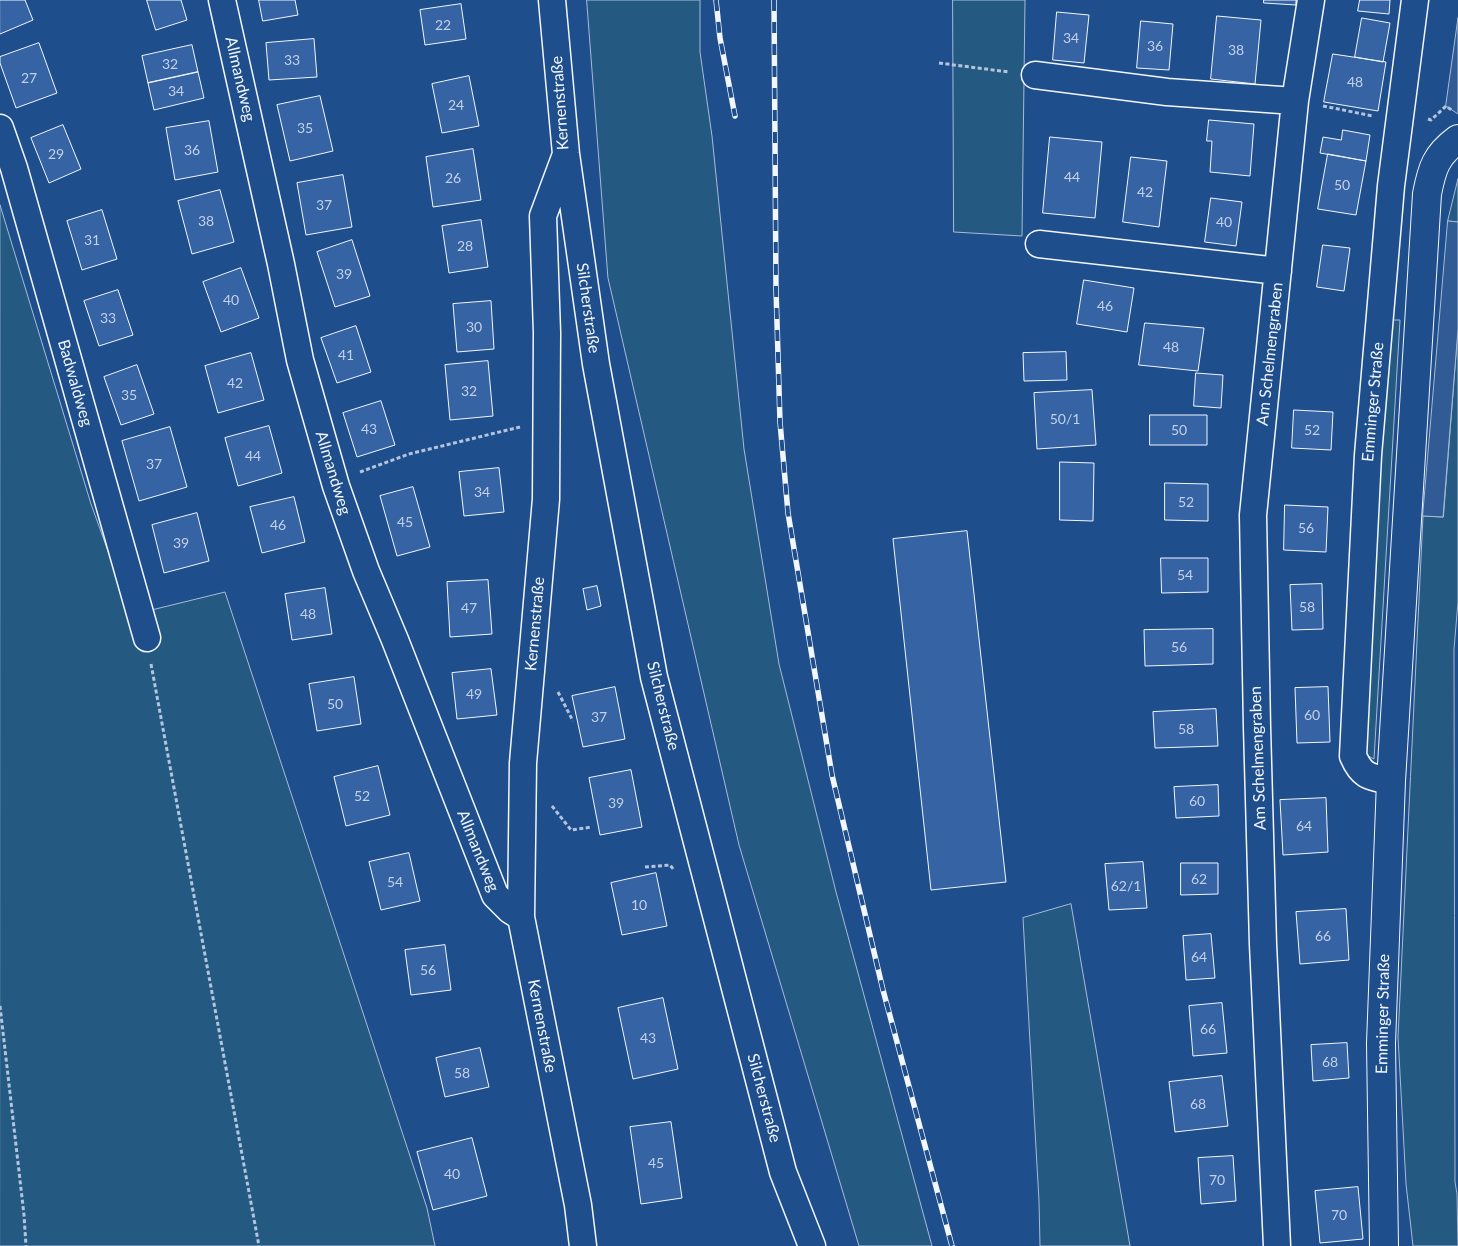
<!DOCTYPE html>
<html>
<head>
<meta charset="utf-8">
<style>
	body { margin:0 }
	canvas { display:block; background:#1f4e8c }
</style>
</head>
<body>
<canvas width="1458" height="1246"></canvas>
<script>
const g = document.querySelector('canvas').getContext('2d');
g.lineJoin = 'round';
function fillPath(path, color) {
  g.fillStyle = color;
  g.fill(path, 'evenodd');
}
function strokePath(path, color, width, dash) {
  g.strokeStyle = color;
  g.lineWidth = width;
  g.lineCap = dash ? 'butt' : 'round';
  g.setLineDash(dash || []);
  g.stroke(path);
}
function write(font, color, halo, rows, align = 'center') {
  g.font = font + ' Lato,sans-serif';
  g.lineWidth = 4;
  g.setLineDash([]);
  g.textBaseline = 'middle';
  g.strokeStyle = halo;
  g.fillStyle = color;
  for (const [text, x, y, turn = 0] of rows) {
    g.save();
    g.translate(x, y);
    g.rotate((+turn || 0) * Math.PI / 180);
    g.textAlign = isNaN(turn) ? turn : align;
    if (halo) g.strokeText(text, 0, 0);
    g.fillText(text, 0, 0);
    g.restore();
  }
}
const green = new Path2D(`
	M587,0H700V52L712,136L744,449L779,664L836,892L932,1246H859L739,845L608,278Z
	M953,0H1025L1022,236L954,232Z
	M1458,179V222L1448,221Z
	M0,205L91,504L131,615L225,592L427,1208L435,1246H0Z
	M1387,320H1400L1374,759L1364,754Z
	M1458,329V602L1454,649L1455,1182L1457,1194L1458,1246H1413L1406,1184L1398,1037L1423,516L1443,517Z
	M1071,904L1130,1246H1040L1039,1201L1023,918Z`);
const parking = new Path2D(`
	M1458,18V114L1446,106Z
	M1448,221L1458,222V329L1443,517L1423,516Z`);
const building = new Path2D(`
	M0,0H25L33,20L0,34Z
	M147,0H181L187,20L156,30Z
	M259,0H295L298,15L263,21Z
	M1264,0H1296V5L1264,3Z
	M1360,0H1390L1389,14L1358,11Z
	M461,4L466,39L425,45L420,10Z
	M1057,12L1089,15L1084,63L1053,60Z
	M1217,16L1261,20L1255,84L1211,79Z
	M1362,18L1390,23L1383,62L1355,57Z
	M1141,21L1173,24L1169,70L1137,68Z
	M314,39L317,77L269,80L266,43Z
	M39,43L57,93L16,108L0,63V57Z
	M192,45L198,72L148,83L142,56Z
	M1333,54L1386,62L1378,111L1324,102Z
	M198,72L204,98L154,110L148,83Z
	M469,76L479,126L442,133L432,84Z
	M320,96L333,151L290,161L277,105Z
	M1209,120L1254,124L1250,176L1210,172L1212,141H1207Z
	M209,121L218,172L175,180L166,128Z
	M63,125L81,169L49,183L31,138Z
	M1343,130L1370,135L1366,161L1320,153L1323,137L1341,140Z
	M1050,137L1102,142L1095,218L1043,213Z
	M473,149L481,200L433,207L426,157Z
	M1328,154L1366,161L1356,215L1318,209Z
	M1131,157L1167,161L1159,227L1123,222Z
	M343,175L352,227L306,235L297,183Z
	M220,190L234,242L192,254L178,201Z
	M1211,198L1242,202L1236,246L1205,242Z
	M102,210L117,259L82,270L67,221Z
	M481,220L488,267L449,273L442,226Z
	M352,240L370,296L335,307L317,252Z
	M1323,245L1350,248L1344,291L1317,287Z
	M241,268L259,318L221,332L203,282Z
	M1084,280L1134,288L1127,332L1077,324Z
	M118,290L133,335L99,346L84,301Z
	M491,301L494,349L457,352L453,304Z
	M1145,323L1204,328L1198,371L1139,365Z
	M356,326L371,372L337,383L321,338Z
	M1066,352L1067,380L1024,381L1023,353Z
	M251,353L264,400L218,413L205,366Z
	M488,361L493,416L450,420L445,365Z
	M137,365L154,414L121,425L104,377Z
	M1196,373L1223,375L1221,408L1194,406Z
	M1092,390L1096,445L1037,449L1034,393Z
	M381,401L395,445L357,457L343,413Z
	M1294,410L1333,412L1331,450L1292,448Z
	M1150,415H1207V445H1150Z
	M269,426L282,473L238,486L225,438Z
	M170,427L187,487L139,501L122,441Z
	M1060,462L1094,463L1093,521L1060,520Z
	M499,468L504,512L464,516L459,472Z
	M1165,483L1208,484V521L1165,520Z
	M413,487L430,547L397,556L380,496Z
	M294,497L305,542L262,553L250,507Z
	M1285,505L1328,507L1326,552L1284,550Z
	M197,513L209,561L164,573L152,525Z
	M967,531L1006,882L931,890L893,539Z
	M1161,558H1208V592L1162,593Z
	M488,580L492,634L450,637L447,582Z
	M1322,584L1323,629L1292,630L1290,585Z
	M597,586L601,606L587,610L583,589Z
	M325,588L332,634L292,640L285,594Z
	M1213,629V664L1145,666L1144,630Z
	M491,669L497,715L457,719L452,673Z
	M354,677L361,724L317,731L309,684Z
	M615,687L625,739L583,747L572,696Z
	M1328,687L1330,742L1297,743L1295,688Z
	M1216,709L1218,746L1155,748L1153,712Z
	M378,766L390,815L346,826L334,777Z
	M631,770L642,827L600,835L589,778Z
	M1218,785L1219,816L1176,818L1174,787Z
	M1326,798L1328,852L1283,855L1280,800Z
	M409,853L420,901L381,910L369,862Z
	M1143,862L1147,908L1109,910L1105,864Z
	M1181,863H1218V894L1181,895Z
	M656,873L667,926L622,935L611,883Z
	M1346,909L1349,960L1300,964L1296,912Z
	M1211,934L1215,978L1186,980L1183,936Z
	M445,945L451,990L411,995L405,950Z
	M663,998L678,1069L633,1079L618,1008Z
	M1222,1003L1227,1053L1193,1056L1189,1006Z
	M1347,1043L1349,1078L1313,1081L1311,1045Z
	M480,1048L489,1087L445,1097L436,1058Z
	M1222,1076L1228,1126L1175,1132L1169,1082Z
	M671,1122L682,1198L641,1204L630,1127Z
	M472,1138L487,1196L433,1210L417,1152Z
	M1233,1156L1236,1201L1201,1204L1198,1158Z
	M1358,1187L1363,1239L1320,1243L1315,1191Z`);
const path = new Path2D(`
	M939,63L1009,72
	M1323,106L1373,116
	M1428,119L1431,120L1446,106L1453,111
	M360,472L409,454L520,427
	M151,664L259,1246
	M558,692L573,721
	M552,806L571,830L592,827
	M645,867L670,865L674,870
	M0,1006L24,1215L26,1246`);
const street = new Path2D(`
	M222,0L281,264L300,360L336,486L366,571L395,640L495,895L510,910L521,917
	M552,0L566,154L596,364L654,677L783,1172L812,1246
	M1035,75L1167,92L1295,101
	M0,128L14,168L147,638
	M565,157L543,216L547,333L546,499L523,763L521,917L578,1205L583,1246
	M1039,244L1278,271
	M1391,781C1370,777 1362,777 1353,756L1368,455L1391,186L1415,0
	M1277,1246L1263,944L1257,727L1253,515L1295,101L1311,0`);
const secondary = new Path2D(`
	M1384,1246L1381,1043L1391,781L1427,194C1432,168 1436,155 1458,139`);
const rail = new Path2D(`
	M716,0L720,38L735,116
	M774,0L776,289L780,422L788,513L832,775L883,990L952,1246`);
const numberNames = [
	["22",443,25],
	["34",1071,38],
	["36",1155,46],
	["38",1236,50],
	["33",292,60],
	["32",170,64],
	["27",29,78],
	["48",1355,82],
	["34",176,91],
	["24",456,105],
	["35",305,128],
	["36",192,150],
	["29",56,154],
	["44",1072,177],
	["26",453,178],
	["50",1342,185],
	["42",1145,192],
	["37",324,205],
	["38",206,221],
	["40",1224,222],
	["31",92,240],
	["28",465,246],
	["39",344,274],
	["40",231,300],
	["46",1105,306],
	["33",108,318],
	["30",474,327],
	["48",1171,347],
	["41",346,355],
	["42",235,383],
	["32",469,391],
	["35",129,395],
	["50/1",1065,419],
	["43",369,429],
	["50",1179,430],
	["52",1312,430],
	["44",253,456],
	["37",154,464],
	["34",482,492],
	["52",1186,502],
	["45",405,522],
	["46",278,525],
	["56",1306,528],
	["39",181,543],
	["54",1185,575],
	["58",1307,607],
	["47",469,608],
	["48",308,614],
	["56",1179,647],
	["49",474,694],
	["50",335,704],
	["60",1312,715],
	["37",599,717],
	["58",1186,729],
	["52",362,796],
	["60",1197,801],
	["39",616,803],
	["64",1304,826],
	["62",1199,879],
	["54",395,882],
	["62/1",1126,886],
	["10",639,905],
	["66",1323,936],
	["64",1199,957],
	["56",428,970],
	["66",1208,1029],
	["43",648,1038],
	["68",1330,1062],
	["58",462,1073],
	["68",1198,1104],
	["45",656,1163],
	["40",452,1174],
	["70",1217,1180],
	["70",1339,1215]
];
const streetNames = [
	["Allmandweg",240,79,77],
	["Kernenstraße",560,103,-94],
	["Silcherstraße",588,308,82],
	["Am Schelmengraben",1270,354,-84],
	["Badwaldweg",75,383,74],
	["Emminger Straße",1373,402,-85],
	["Allmandweg",333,473,73],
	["Kernenstraße",535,624,-85],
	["Silcherstraße",663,706,76],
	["Am Schelmengraben",1258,758,-92],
	["Allmandweg",478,851,68],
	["Emminger Straße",1383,1014,-89],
	["Kernenstraße",542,1026,79],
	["Silcherstraße",764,1098,75]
];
fillPath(green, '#245a82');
strokePath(green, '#a8bbd7', 1);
fillPath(parking, '#305b95');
strokePath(parking, '#a8bbd7', 1);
fillPath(building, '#3563a3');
strokePath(building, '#f2f6ff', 1);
strokePath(street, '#f2f6ff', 29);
strokePath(secondary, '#f2f6ff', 30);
strokePath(path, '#b3c4dc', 3, [4, 2.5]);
strokePath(street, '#1f4e8c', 26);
strokePath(secondary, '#1f4e8c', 28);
strokePath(rail, '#f2f6ff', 5.5);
strokePath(rail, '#1f4e8c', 4, [11]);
write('14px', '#c3d1e8', null, numberNames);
write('16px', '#f2f6ff', '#1f4e8c', streetNames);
</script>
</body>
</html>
